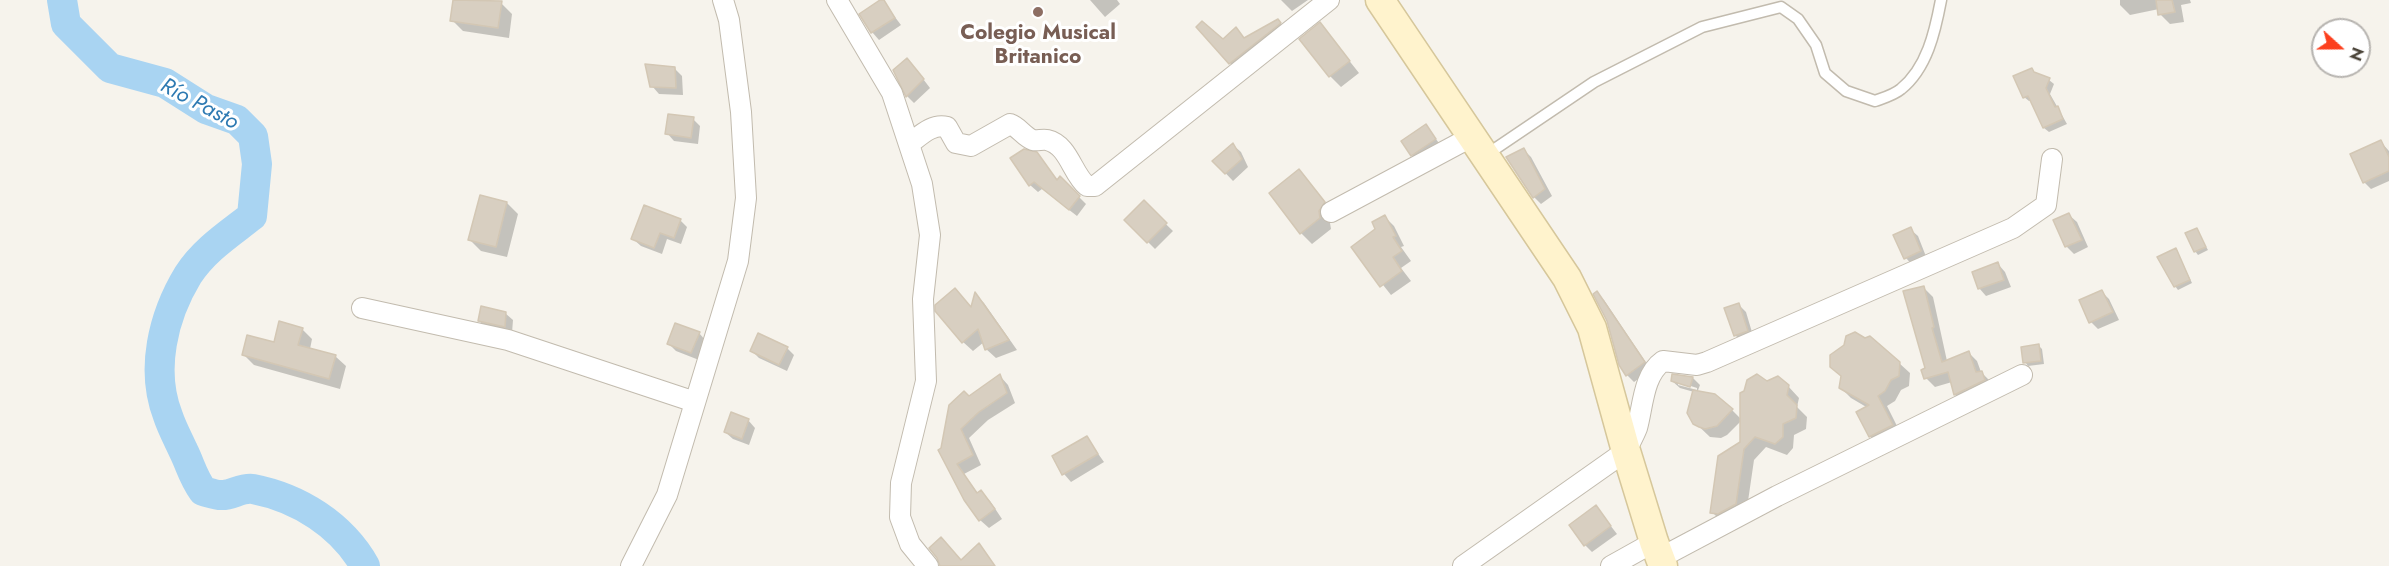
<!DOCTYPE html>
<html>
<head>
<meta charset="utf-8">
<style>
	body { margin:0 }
	#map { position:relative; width:2389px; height:566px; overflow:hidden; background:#f6f3ec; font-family:Jost,sans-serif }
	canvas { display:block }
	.north { position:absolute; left:2311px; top:18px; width:60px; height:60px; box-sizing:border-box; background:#fff; border:2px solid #b7b4b0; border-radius:50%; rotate:111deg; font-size:16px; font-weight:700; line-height:24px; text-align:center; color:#4b4439 }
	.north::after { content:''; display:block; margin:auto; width:21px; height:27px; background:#fc3f1d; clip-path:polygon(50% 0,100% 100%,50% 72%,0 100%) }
</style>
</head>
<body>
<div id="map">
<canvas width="2389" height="566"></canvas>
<div class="north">N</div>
</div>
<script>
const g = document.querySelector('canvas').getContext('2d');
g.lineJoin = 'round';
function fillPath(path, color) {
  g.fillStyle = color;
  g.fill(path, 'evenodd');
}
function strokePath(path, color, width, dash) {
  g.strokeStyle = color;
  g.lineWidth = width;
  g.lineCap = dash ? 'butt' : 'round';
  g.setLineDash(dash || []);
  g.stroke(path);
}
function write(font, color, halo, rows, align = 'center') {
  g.font = font + ' Jost,sans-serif';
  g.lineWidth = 6;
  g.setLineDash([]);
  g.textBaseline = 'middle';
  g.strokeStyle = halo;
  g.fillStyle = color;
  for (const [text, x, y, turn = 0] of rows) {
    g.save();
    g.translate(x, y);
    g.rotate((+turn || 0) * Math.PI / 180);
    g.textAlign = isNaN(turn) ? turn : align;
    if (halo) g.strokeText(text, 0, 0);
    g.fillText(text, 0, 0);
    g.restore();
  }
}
const shadow = new Path2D(`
	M455,0L501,3L512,14L509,38L463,31L452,20Z
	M882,0L901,25L879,40L872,32Z
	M1090,0H1117L1120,4L1105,17Z
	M1281,0H1308L1292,11Z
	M2120,0H2190L2191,3L2181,5L2184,22L2170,24L2160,14L2159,9L2130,15L2120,5Z
	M1278,21L1285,29L1237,70L1230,63L1223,41L1236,29L1245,39Z
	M1320,24L1359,73L1341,87L1330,76Z
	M914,67L930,88L914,103L907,96L894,71Z
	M674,68L682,76L683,95L659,94L652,86Z
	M2049,80L2054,84L2050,94L2067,124L2049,132L2044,128L2031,100L2029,101L2024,97Z
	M693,119L700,126L698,144L674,141L667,133Z
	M1426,126L1442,147L1419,162L1412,155Z
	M2381,142L2389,151V181L2371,189L2364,182Z
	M1233,145L1241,152L1248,167L1233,181L1214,161Z
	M1524,150L1531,157L1552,196L1541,204L1534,197Z
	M1037,154L1058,181L1060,178L1086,204L1077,216L1042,189L1038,192L1030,185Z
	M1299,171L1335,214L1330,223L1331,229L1312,244L1301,233Z
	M507,203L518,214L507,257L481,251L470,240Z
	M1144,203L1173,231L1155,249L1126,220Z
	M2069,215L2077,222L2088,247L2074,254L2066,246Z
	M1385,217L1394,226L1404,246L1401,247L1411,261L1401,268L1411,281L1391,295L1353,247L1377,229Z
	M680,220L687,227L681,244L667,239L662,254L641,246L633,239Z
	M1910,229L1918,236L1927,259L1913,266L1906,258Z
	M2196,229L2208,250L2198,255L2195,251Z
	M2176,250L2192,283L2178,290L2175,286Z
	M1998,264L2005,272L2011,287L1986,296L1979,288Z
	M1924,288L1933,297L1947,361L1968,352L1977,361L1981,372L1991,382L1964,403L1955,395L1952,382L1935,387L1926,378Z
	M2102,292L2109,299L2119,320L2098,329L2091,322Z
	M1597,293L1604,300L1651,370L1634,382L1627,375Z
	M976,295L984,303L1017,350L996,358L986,349L984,342L973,351L963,342Z
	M1739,305L1746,312L1754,339L1742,342L1735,335Z
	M505,313L513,320L512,333L487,328L479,321Z
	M302,329L312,339L310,349L335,356L346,366L340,389L254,365L243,354L275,344Z
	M699,333L706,341L699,360L676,351L669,344Z
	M2039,346L2042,349L2044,364L2028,366L2025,362Z
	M787,348L794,355L787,371L759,358L752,351Z
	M1899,363L1910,373L1909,386L1901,390L1895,401L1887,406L1902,436L1880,447L1870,436L1868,408L1851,398L1840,387Z
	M1000,376L1008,385L1015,403L988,420L969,438L981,465L964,474L978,494L981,492L990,501L1002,519L989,528L980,520L940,450L969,398Z
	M1693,378L1700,385L1697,393L1732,410L1742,420L1766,383L1788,386L1799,398L1797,407L1807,417L1806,429L1794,435L1793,448L1787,455L1766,447L1754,460L1746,515L1723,523L1712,512L1742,442V420L1727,435L1721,438L1710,437L1691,419L1694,392L1680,388L1672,381ZM1678,382L1697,388V390L1678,385Z
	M748,420L755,428L749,445L733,439L725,432Z
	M1087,438L1104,462L1071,482L1064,474L1054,457Z
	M1596,507L1617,534L1592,552L1585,545Z`);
const river = new Path2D(`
	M62,0L66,24L110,68L165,83L206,109L237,120L253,136L257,164L252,216C229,234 204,250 188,275C163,316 150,370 168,416C172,428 178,439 183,450C191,466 192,475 203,491C208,492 215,495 221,495C231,496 242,487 253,489C299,498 342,525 365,566`);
const building = new Path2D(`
	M453,0L502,1L498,28L450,21Z
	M880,0H884L895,18L871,33L859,14Z
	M2156,0H2172L2175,12L2158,15Z
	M1278,19L1281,23L1229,64L1196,27L1202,21L1223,39L1236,27L1244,38Z
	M1320,22L1350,61L1329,77L1299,39Z
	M907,58L924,79L906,97L893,70Z
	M645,64L675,67L676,88L650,87Z
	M2032,68L2034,72L2050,78L2046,88L2055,107L2058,106L2063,119L2043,128L2028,96L2023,98L2013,76Z
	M668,114L694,117L691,138L665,134Z
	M1426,124L1436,139L1411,156L1401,141Z
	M2381,140L2389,157V171L2363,183L2350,154Z
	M1233,143L1242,159L1225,174L1212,161Z
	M1524,148L1545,189L1533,198L1506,157Z
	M1024,149L1037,152L1057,180L1060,176L1080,196L1069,210L1034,182L1029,186L1010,158Z
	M1299,169L1325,202L1319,211L1320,218L1300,234L1269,193Z
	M480,195L507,202L496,247L468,240Z
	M1144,200L1167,223L1147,243L1124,220Z
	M644,205L681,219L674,238L660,233L654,248L631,239Z
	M2069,213L2082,240L2065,247L2053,220Z
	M1385,215L1396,236L1393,237L1402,251L1393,257L1402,271L1380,287L1351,247L1375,229L1372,222Z
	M1911,227L1921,251L1904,259L1893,235Z
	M2197,228L2206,247L2194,252L2185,233Z
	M2176,248L2190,280L2174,287L2157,257Z
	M1998,262L2004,280L1978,289L1972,272Z
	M1924,286L1934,327L1932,328L1942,362L1969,351L1976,372L1982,371L1985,380L1954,395L1948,372L1924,379L1921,370L1925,368L1903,291Z
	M955,288L971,307L975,292L1009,340L985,350L978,329L962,343L935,311V305Z
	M2102,290L2113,312L2089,323L2079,300Z
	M1597,291L1645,362L1626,376L1619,365L1607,321L1593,294Z
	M1739,303L1748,331L1734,336L1724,308Z
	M481,306L506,312L505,327L478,321Z
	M279,321L303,328L298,345L336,355L329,379L242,355L247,335L274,342Z
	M675,323L700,332L691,353L667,344Z
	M1855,332L1865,338L1870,336L1900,362L1899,376L1891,380L1885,391L1878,396L1893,425L1869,437L1856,412L1869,405L1839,388L1841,376L1830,367V355L1844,345L1846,336Z
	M758,333L788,347L779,365L750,351Z
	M2039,344L2041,361L2023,363L2021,347Z
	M1000,374L1007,393L979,412L961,429L973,455L957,464L977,493L981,490L995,509L979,521L964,500L938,450L941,448L949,405L964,391L969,396Z
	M1672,374L1693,377L1690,387L1671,381Z
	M1757,374L1767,381L1778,376L1789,385L1787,395L1797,405L1796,418L1783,424V437L1775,444L1755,437L1744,449L1736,504L1718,514L1710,513L1718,456L1740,442V393L1744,391L1747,380Z
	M1693,390L1715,394L1733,409L1717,426L1705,429L1699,427L1693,424L1687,413Z
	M731,412L749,419L742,439L724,432Z
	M1087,436L1098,454L1062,475L1052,456Z
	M1596,505L1611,526L1584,546L1569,525Z
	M941,537L961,560L979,543L995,566H940L937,558L929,548Z`);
const lane = new Path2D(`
	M1486,155L1594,82L1702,27L1781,7L1798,19L1816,45L1825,73L1846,91L1875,101C1883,98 1894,95 1901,89C1927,68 1935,32 1941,0`);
const street = new Path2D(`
	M837,0L892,93L922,184L930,235L923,299L926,381L901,483L900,517L910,544L928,566
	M909,144C920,136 932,123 947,127L956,143L971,146L1010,124C1019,127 1024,137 1033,140C1037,141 1043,139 1047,140C1069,145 1072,174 1087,186H1095L1329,0
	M1331,212L1473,136
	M362,308L508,340L695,402
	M1660,558L1777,496L2022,375
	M631,566L667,495L738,261L746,198L741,112L729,20L723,0
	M1463,566L1626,451C1629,444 1634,436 1637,428C1643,407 1643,375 1663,361L1697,365L1707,362L2013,228L2046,205L2052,159
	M1611,566L1654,542`);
const secondary = new Path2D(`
	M1380,0L1567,278L1592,328L1626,451L1654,542L1663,566`);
const markers = [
	[1038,12,6,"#8d6e63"]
];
const educationNames = [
	["Colegio Musical",1038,34],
	["Britanico",1038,58]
];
const waterNames = [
	["Río Pasto",199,105,28]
];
fillPath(shadow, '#0003');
strokePath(river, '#a9d4f2', 30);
fillPath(building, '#d8cfc1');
strokePath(building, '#d3c7b4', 1.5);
strokePath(lane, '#c2bbae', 13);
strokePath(street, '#c2bbae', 22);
strokePath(secondary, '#d6c79b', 31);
strokePath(lane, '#fff', 10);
strokePath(street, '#fff', 20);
strokePath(secondary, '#fff3cd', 28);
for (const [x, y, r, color] of markers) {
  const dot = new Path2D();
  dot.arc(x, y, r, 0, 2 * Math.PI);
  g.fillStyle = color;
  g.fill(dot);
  strokePath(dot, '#fff', 2);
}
write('bold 21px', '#785e54', '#fff', educationNames);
write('italic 22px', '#2e7ab2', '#fff', waterNames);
</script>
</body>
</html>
